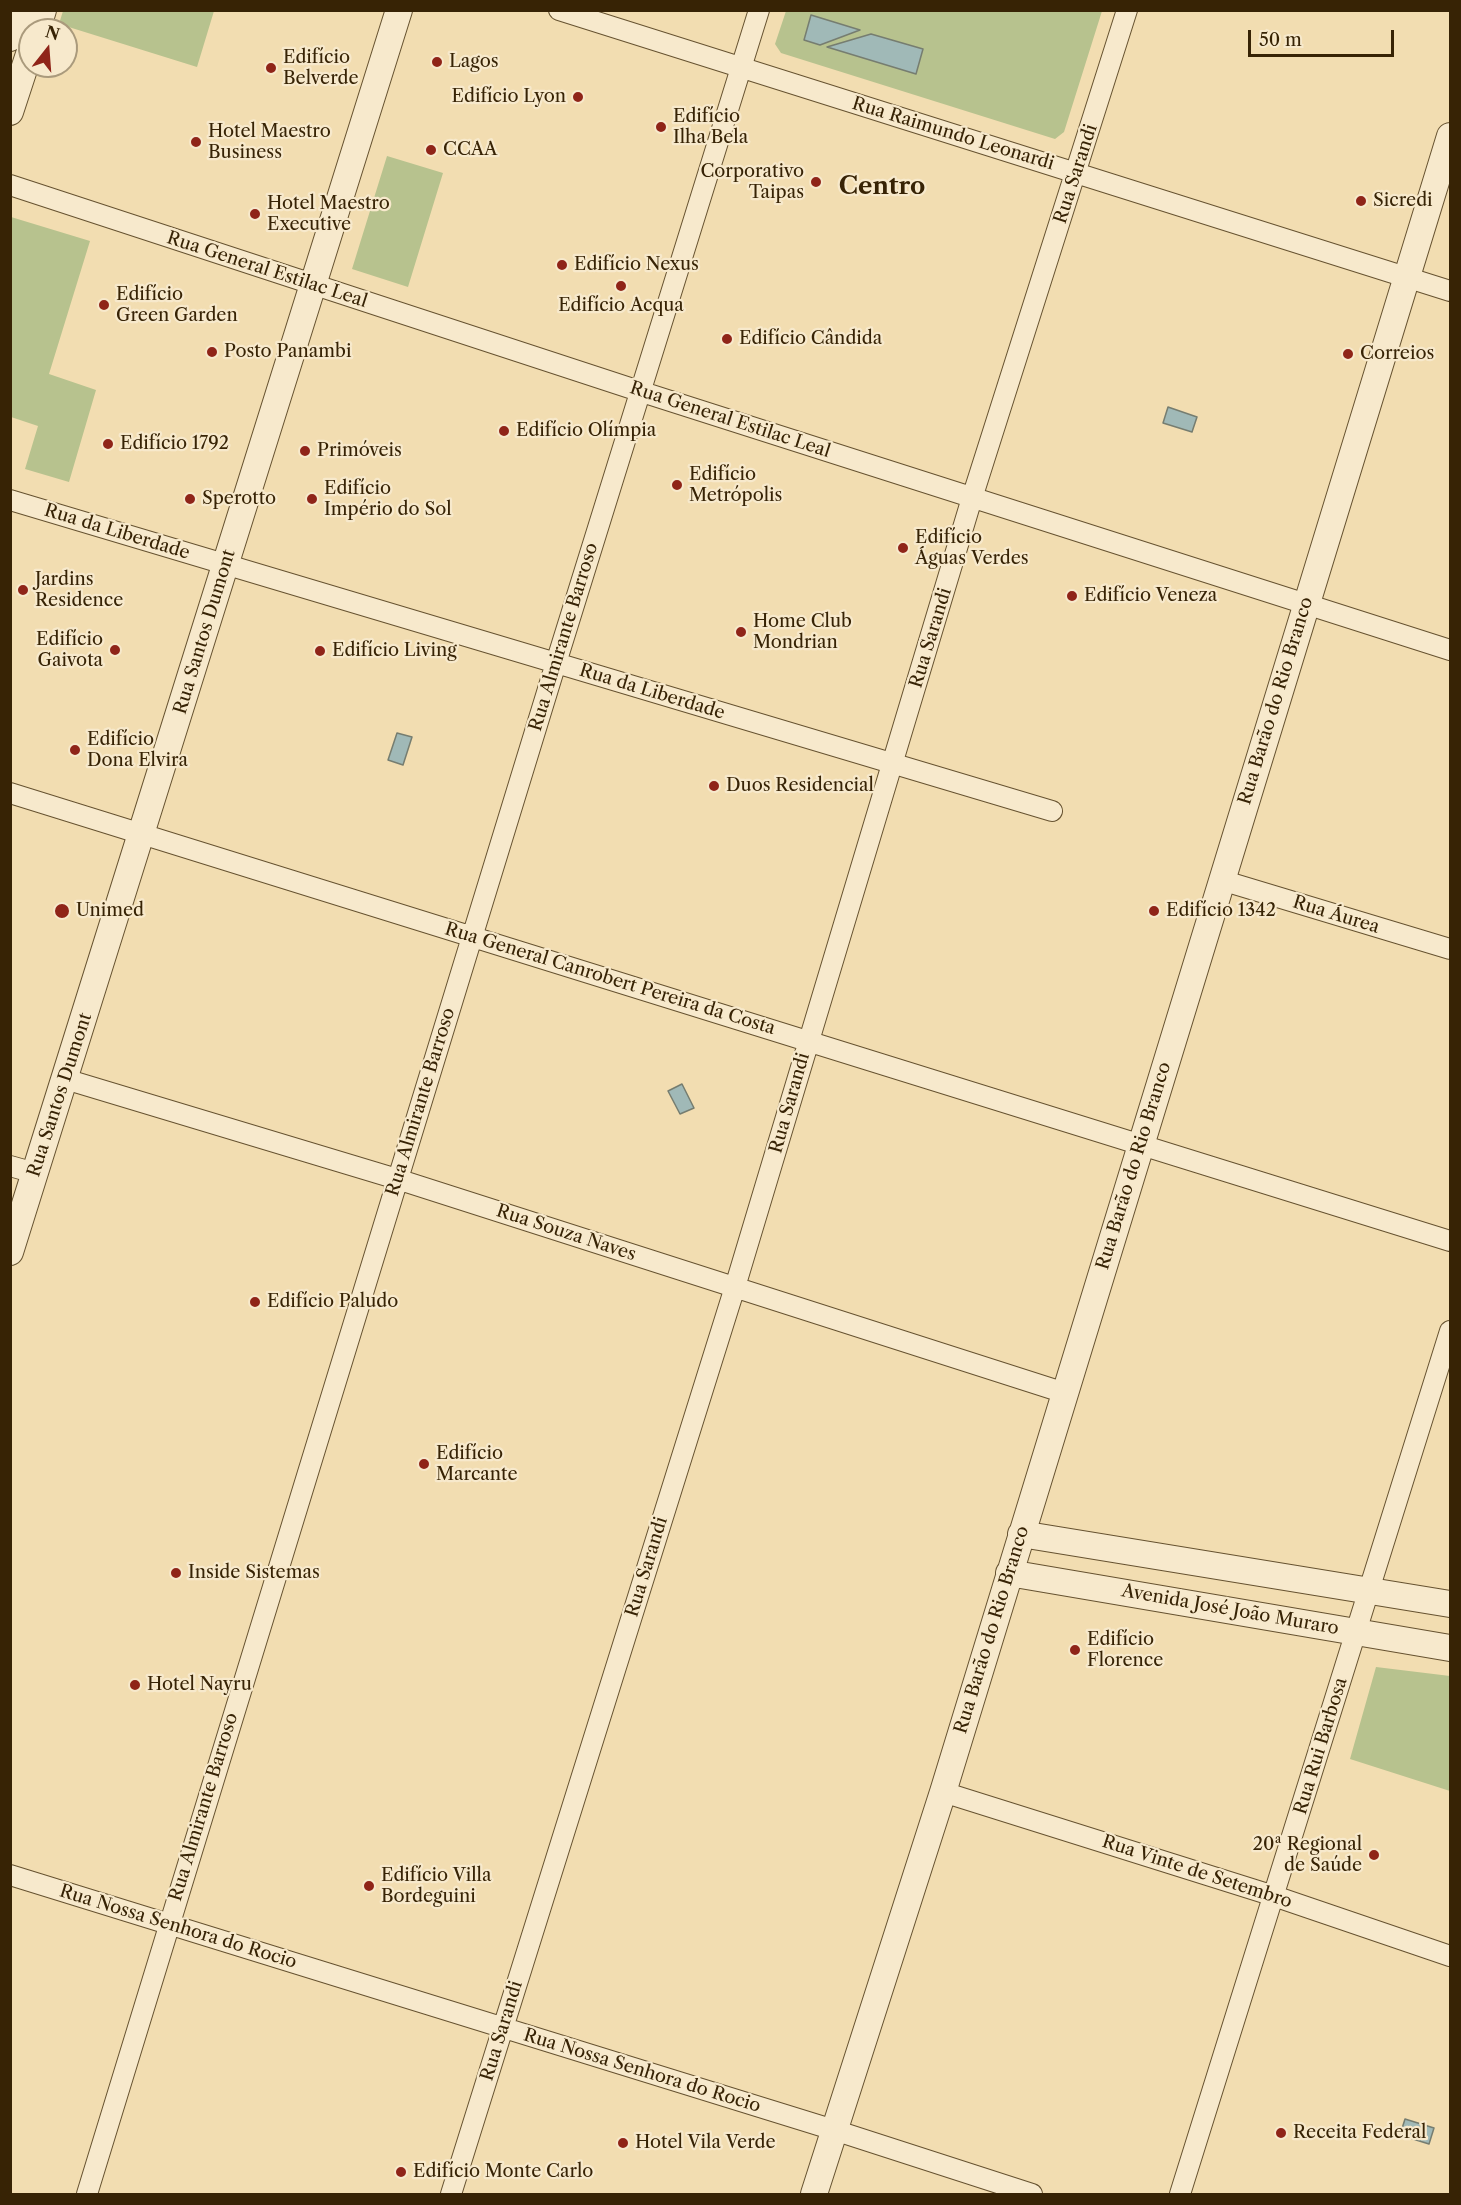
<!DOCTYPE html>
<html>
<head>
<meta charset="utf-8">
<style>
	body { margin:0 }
	#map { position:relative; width:1461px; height:2205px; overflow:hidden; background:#f2ddb1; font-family:"Libre Caslon Text",serif }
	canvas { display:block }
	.frame { position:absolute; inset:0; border:12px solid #372305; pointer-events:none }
	.north { position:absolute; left:18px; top:18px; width:60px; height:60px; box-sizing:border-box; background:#f7e9cc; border:2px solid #aa9a7c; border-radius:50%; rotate:17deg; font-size:16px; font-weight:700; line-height:24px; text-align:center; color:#372305 }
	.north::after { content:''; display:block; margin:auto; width:21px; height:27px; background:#8f2418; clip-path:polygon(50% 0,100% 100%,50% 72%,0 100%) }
	.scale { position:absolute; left:1248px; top:30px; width:146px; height:27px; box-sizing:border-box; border:3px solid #372305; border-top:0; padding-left:8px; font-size:18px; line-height:21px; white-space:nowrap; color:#372305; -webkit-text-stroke:4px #f7e9cc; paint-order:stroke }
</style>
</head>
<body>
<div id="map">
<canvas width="1461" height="2205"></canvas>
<div class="frame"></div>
<div class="north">N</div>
<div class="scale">50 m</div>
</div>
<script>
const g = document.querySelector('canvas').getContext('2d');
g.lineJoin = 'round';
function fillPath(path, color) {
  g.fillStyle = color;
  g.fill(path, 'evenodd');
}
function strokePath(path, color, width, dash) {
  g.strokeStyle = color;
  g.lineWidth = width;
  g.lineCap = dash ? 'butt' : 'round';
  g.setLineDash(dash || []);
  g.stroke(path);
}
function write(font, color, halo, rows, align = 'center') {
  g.font = font + ' "Libre Caslon Text",serif';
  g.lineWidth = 4.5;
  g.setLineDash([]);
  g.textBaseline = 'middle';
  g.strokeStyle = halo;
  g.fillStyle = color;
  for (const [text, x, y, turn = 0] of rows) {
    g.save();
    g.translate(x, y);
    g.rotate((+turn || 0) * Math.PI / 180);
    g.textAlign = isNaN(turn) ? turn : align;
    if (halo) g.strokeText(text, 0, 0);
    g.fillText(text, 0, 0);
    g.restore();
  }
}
const green = new Path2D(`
	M63,11V10L214,11L197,67L59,24Z
	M786,11H1102L1064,132L1055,139L781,53L775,44Z
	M387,156L443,173L408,287L352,269Z
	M11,217L90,241L49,374L96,390L69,482L25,469L38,426L11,417Z
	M1376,1667L1450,1676V1791L1350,1759Z`);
const water = new Path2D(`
	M811,15L860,30L820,45L804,40Z
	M871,34L923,49L916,74L827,47Z
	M1168,407L1197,417L1192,432L1163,423Z
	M397,733L412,737L403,765L388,760Z
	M682,1084L694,1108L680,1114L668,1091Z
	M1405,2119L1434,2128L1429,2144L1400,2135Z`);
const minor = new Path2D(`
	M559,10L1450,291
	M10,185L639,391L1450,650
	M10,500L1052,811
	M10,793L1450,1241
	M1221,880L1450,949
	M65,1079L397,1179L1065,1393
	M10,1166L35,1173
	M943,1792L1274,1896L1450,1956
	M10,1875L834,2130L1032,2194
	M87,2194L556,663L759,10
	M451,2194L735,1287L972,498L1127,10
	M1180,2194L1450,1331`);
const tertiary = new Path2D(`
	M37,30L43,10
	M10,38L20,10
	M10,112L30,51
	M10,1252L399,10
	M1021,1534L1450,1604
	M1009,1573L1450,1648
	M814,2194L943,1792L1450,136`);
const markers = [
	[437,62,6,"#8f2418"],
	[271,68,6,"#8f2418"],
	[578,97,6,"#8f2418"],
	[661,127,6,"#8f2418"],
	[196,142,6,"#8f2418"],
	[431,150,6,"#8f2418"],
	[816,182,6,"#8f2418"],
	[1361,201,6,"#8f2418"],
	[255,214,6,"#8f2418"],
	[562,265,6,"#8f2418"],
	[621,286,6,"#8f2418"],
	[104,305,6,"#8f2418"],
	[727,339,6,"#8f2418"],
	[212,352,6,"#8f2418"],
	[1348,354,6,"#8f2418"],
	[504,431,6,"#8f2418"],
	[108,444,6,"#8f2418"],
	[305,451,6,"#8f2418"],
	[677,485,6,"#8f2418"],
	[190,499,6,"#8f2418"],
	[312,499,6,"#8f2418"],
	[903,548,6,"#8f2418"],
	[23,590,6,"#8f2418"],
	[1072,596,6,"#8f2418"],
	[741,632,6,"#8f2418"],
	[115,650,6,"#8f2418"],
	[320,651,6,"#8f2418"],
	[75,750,6,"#8f2418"],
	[714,786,6,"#8f2418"],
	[62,911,8,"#8f2418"],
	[1154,911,6,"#8f2418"],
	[255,1302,6,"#8f2418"],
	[424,1464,6,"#8f2418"],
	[176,1573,6,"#8f2418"],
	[1075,1650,6,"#8f2418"],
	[135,1685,6,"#8f2418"],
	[1374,1855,6,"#8f2418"],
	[369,1886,6,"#8f2418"],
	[1281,2133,6,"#8f2418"],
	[623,2143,6,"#8f2418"],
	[401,2172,6,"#8f2418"]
];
const poiNames = [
	["Edifício",283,58],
	["Belverde",283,79],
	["Lagos",449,62],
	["Edifício Lyon",566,97,"right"],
	["Edifício",673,117],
	["Ilha Bela",673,138],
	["Hotel Maestro",208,132],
	["Business",208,153],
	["CCAA",443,150],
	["Corporativo",804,172,"right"],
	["Taipas",804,193,"right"],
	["Sicredi",1373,201],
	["Hotel Maestro",267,204],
	["Executive",267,225],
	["Edifício Nexus",574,265],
	["Edifício",116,295],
	["Green Garden",116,316],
	["Edifício Acqua",621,306,"center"],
	["Edifício Cândida",739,339],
	["Posto Panambi",224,352],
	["Correios",1360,354],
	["Edifício Olímpia",516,431],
	["Edifício 1792",120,444],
	["Primóveis",317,451],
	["Edifício",689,475],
	["Metrópolis",689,496],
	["Edifício",324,489],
	["Império do Sol",324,510],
	["Sperotto",202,499],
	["Edifício",915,538],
	["Águas Verdes",915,559],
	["Jardins",35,580],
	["Residence",35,601],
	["Edifício Veneza",1084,596],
	["Home Club",753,622],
	["Mondrian",753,643],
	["Edifício",103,640,"right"],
	["Gaivota",103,661,"right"],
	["Edifício Living",332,651],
	["Edifício",87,740],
	["Dona Elvira",87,761],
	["Duos Residencial",726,786],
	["Unimed",76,911],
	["Edifício 1342",1166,911],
	["Edifício Paludo",267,1302],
	["Edifício",436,1454],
	["Marcante",436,1475],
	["Inside Sistemas",188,1573],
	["Edifício",1087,1640],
	["Florence",1087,1661],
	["Hotel Nayru",147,1685],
	["20ª Regional",1362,1845,"right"],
	["de Saúde",1362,1866,"right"],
	["Edifício Villa",381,1876],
	["Bordeguini",381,1897],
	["Receita Federal",1293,2133],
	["Hotel Vila Verde",635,2143],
	["Edifício Monte Carlo",413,2172]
];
const streetNames = [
	["Rua Raimundo Leonardi",953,134,17],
	["Rua Sarandi",1076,174,-72],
	["Rua General Estilac Leal",267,270,18],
	["Rua General Estilac Leal",730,420,18],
	["Rua da Liberdade",117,532,17],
	["Rua Santos Dumont",205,632,-73],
	["Rua Almirante Barroso",564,637,-73],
	["Rua Sarandi",931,638,-73],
	["Rua da Liberdade",652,692,17],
	["Rua Barão do Rio Branco",1276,701,-73],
	["Rua Áurea",1336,915,17],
	["Rua General Canrobert Pereira da Costa",610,979,17],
	["Rua Santos Dumont",60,1095,-72],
	["Rua Almirante Barroso",421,1102,-73],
	["Rua Sarandi",790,1103,-74],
	["Rua Barão do Rio Branco",1134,1166,-73],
	["Rua Souza Naves",566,1233,18],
	["Rua Sarandi",647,1567,-73],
	["Avenida José João Muraro",1230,1610,10],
	["Rua Barão do Rio Branco",992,1630,-73],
	["Rua Rui Barbosa",1321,1746,-73],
	["Rua Almirante Barroso",204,1807,-73],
	["Rua Vinte de Setembro",1197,1872,18],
	["Rua Nossa Senhora do Rocio",178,1927,17],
	["Rua Sarandi",502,2031,-73],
	["Rua Nossa Senhora do Rocio",642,2071,17]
];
const districtNames = [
	["Centro",882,187]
];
fillPath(green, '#b7c28e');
fillPath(water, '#a0b9b7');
strokePath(water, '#767d70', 1.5);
strokePath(minor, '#665230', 22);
strokePath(tertiary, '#665230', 28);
strokePath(minor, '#f7e9cc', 20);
strokePath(tertiary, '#f7e9cc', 26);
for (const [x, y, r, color] of markers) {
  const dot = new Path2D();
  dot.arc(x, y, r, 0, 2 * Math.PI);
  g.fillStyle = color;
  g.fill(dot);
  strokePath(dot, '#f7e9cc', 2);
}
write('18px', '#372305', '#f7e9cc', poiNames, 'left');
write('18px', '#372305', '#f7e9cc', streetNames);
write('bold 24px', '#372305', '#f7e9cc', districtNames);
</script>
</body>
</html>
